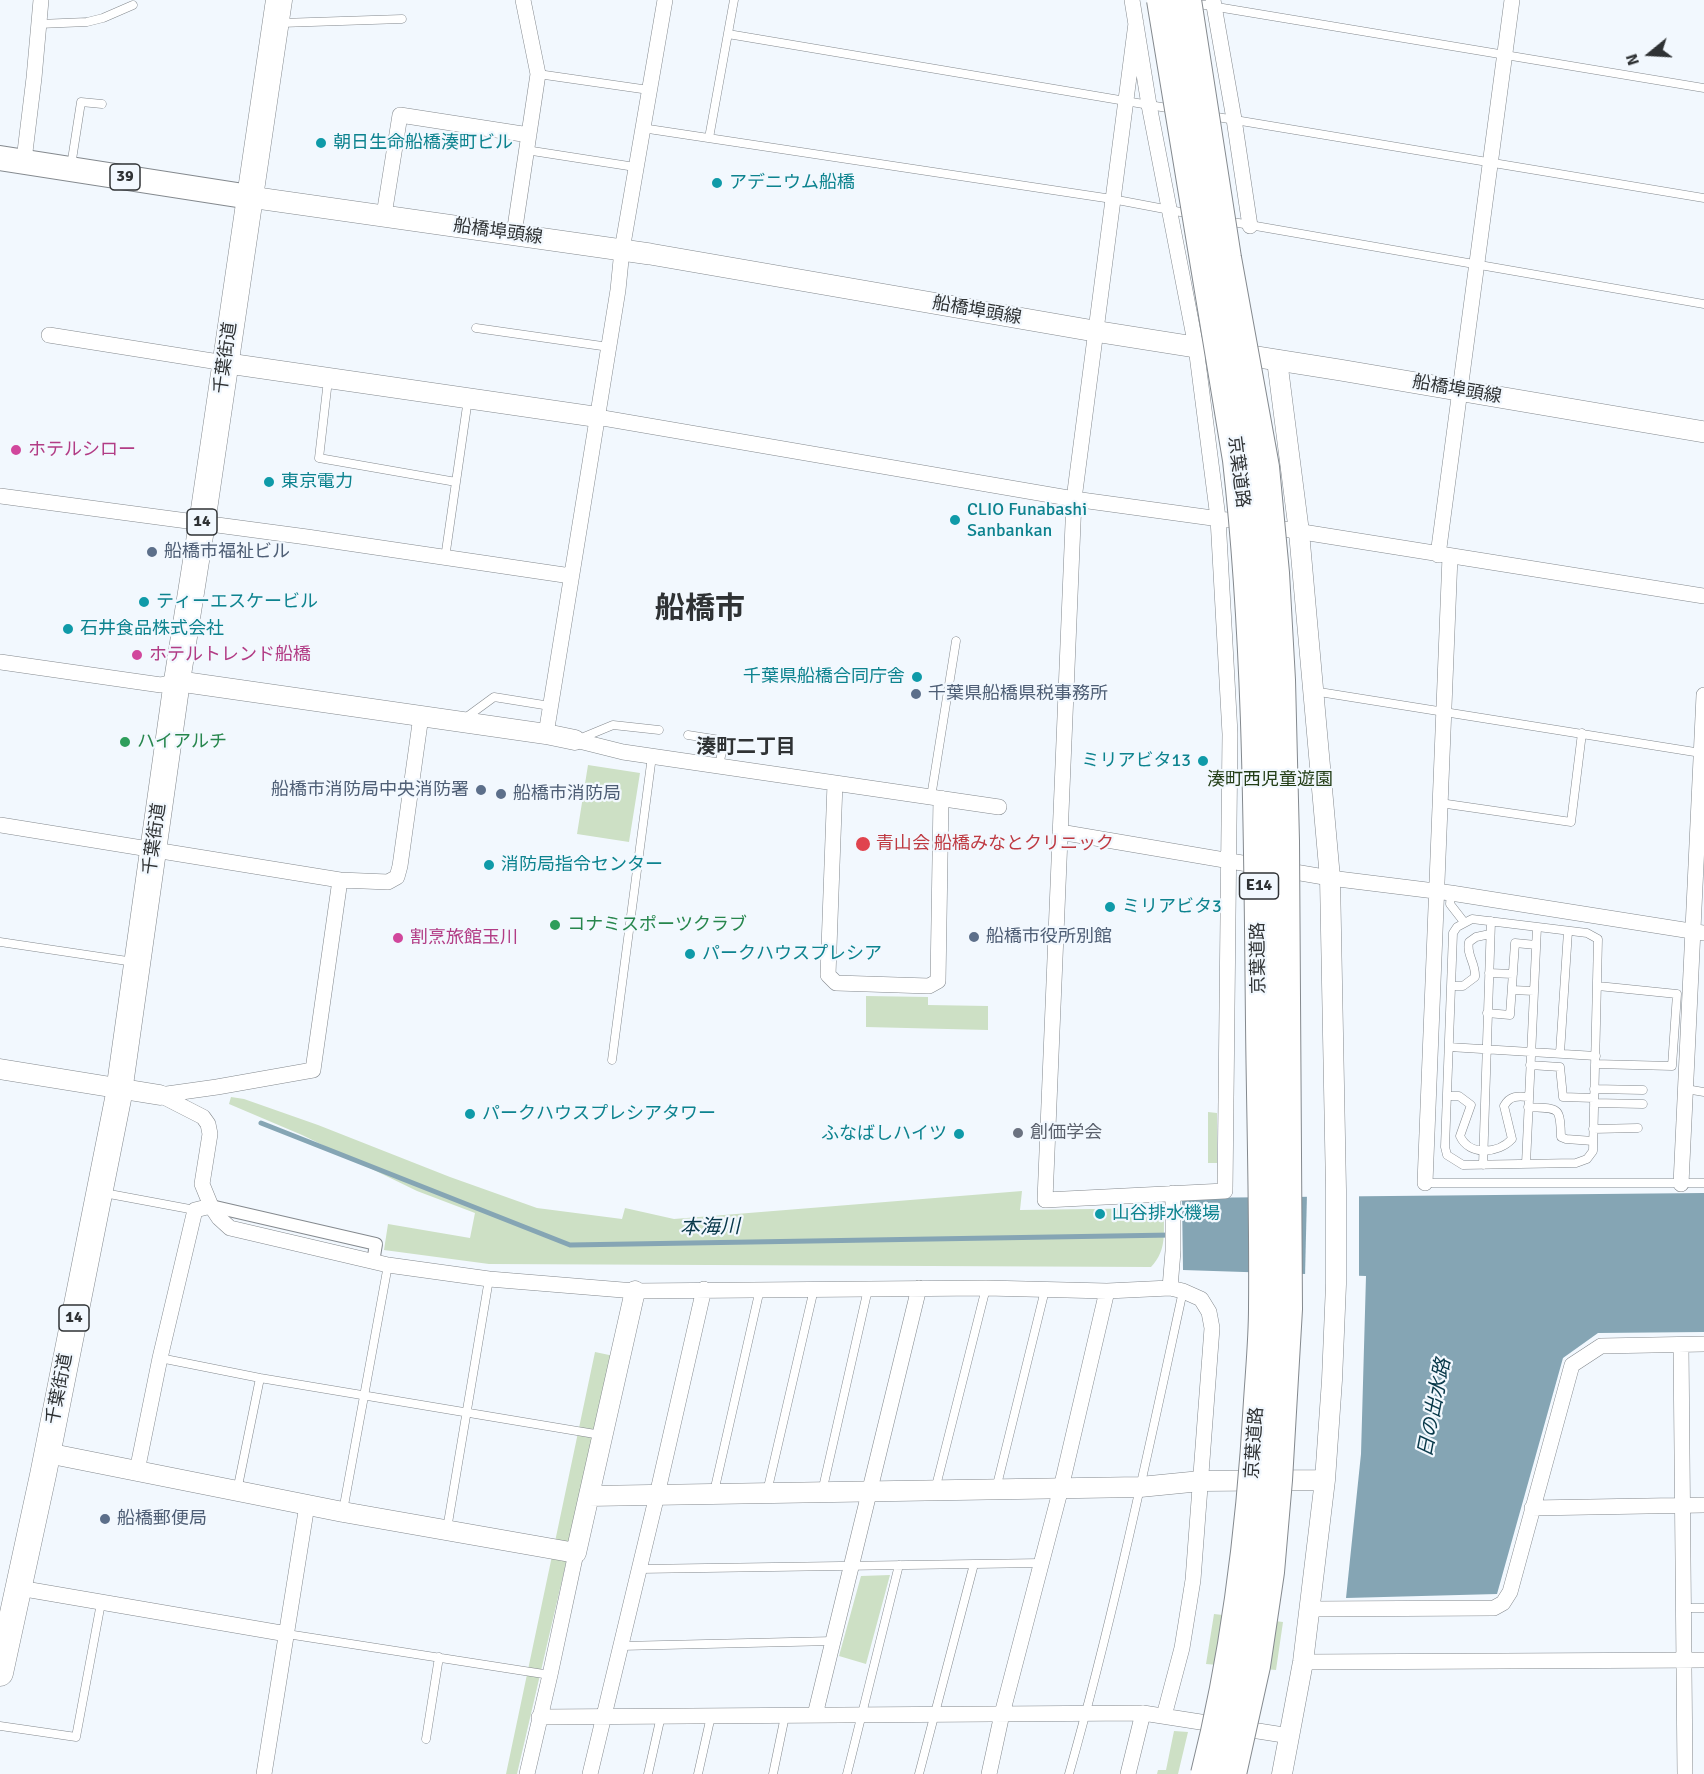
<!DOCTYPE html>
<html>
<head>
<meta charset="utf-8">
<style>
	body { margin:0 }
	#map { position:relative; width:1704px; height:1774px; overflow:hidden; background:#f2f8fe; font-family:Signika,sans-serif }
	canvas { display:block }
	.north { position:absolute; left:1620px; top:24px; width:60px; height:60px; -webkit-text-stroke:4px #f2f8fe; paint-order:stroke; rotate:252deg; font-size:16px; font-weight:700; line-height:24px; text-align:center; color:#2f3234 }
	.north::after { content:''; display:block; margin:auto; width:21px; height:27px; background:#2f3234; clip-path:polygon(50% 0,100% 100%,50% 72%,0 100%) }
</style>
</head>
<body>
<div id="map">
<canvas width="1704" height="1774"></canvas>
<div class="north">N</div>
</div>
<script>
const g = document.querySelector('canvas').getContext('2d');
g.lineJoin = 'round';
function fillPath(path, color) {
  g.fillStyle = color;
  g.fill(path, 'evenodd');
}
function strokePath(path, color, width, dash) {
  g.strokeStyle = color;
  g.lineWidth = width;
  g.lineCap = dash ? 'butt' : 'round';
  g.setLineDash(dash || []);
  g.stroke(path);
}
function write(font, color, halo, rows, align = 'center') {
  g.font = font + ' Signika,"Noto Sans JP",sans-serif';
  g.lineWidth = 4.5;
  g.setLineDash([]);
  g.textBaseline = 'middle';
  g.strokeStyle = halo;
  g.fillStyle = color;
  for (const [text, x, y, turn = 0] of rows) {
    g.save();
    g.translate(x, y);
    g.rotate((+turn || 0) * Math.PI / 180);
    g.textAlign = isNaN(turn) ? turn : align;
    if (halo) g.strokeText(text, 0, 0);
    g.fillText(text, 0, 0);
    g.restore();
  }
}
const green = new Path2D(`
	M588,765L640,773L629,842L577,834Z
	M866,996L928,997V1005L988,1006V1030L866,1027Z
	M231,1097L244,1099L318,1125L450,1177L537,1208L622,1219L625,1208L674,1219L1022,1191L1020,1210L1164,1208C1163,1232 1168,1249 1151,1267L489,1264L384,1250L388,1224L470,1238L475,1213L417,1191L302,1135L229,1104Z
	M1208,1112L1217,1113V1163H1208Z
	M595,1352L614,1356L517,1774H506Z
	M890,1575L866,1664L839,1656L861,1576Z
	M1214,1614L1283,1622L1276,1670L1206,1664Z
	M1174,1731L1188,1732L1178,1774H1157L1158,1770H1166Z`);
const water = new Path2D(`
	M1704,1193V1332L1598,1333L1563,1358L1497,1594L1346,1598L1361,1454L1366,1276L1183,1270L1182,1198Z`);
const pier = new Path2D(`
	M1307,1194H1359V1278L1305,1277Z`);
const stream = new Path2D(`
	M261,1123L570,1245L1172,1235`);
const service = new Path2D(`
	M1193,3L1704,88
	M281,23L402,19
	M39,24L87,22L103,18L133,5
	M728,34L1173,109
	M538,74L649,90
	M1211,116L1704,198
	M642,128L1112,199L1191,214
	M709,138L734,0
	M526,150L635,167
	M71,166L81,102L102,104
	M1227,221L1704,304
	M476,328L609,347
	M328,380L319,458L456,482
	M445,558L468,399
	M1313,691L1701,753
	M464,719L494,697L550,706
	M688,735L720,740L723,746L719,766
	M579,739L613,725L659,730
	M931,797L956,641
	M1440,803L1571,822L1582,733
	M1451,893L1450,904L1464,922
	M1472,919L1587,933L1598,939L1593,1151L1587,1159L1576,1163L1463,1165L1447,1155L1445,1147L1453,933L1457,927Z
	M0,942L134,962
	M1489,973L1513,974
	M1451,986H1463L1475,977C1476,963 1466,955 1469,942L1476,937L1490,934
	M1512,990L1534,991
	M1487,1013L1510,1015L1515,943L1536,945
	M1449,1047L1596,1056
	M1560,1053L1568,931
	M612,1060L652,756
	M1595,1064L1672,1066L1677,994L1598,986
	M1530,1065L1560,1067L1563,1097L1594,1098
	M1594,1089L1643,1090
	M1686,1089L1704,1092
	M1447,1096H1459L1471,1105L1460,1136C1469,1156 1498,1154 1512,1139L1504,1106C1510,1095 1518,1096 1529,1097
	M1594,1103L1643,1104
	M1528,1107C1559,1109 1560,1105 1561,1137L1566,1139L1593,1141
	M1593,1129L1638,1128
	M1526,1164L1537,927
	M1483,1165L1491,921
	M1425,1183H1704
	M104,1193L195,1210
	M160,1358L260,1378L601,1435
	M996,1489L1045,1290
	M935,1490L986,1288
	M237,1491L260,1378
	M714,1492L760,1289
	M767,1492L814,1289
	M822,1492L868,1289
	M343,1511L388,1265
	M447,1529L489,1279
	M639,1569L1041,1563
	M1684,1608H1704
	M287,1634L550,1675
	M621,1646L833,1641
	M0,1726L76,1737L101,1603
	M426,1739L439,1657
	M648,1774L661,1716
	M698,1774L711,1716
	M773,1774L785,1716
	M847,1774L899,1565
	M919,1774L974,1564
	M1069,1774C1114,1615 1148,1452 1183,1291`);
const pedestrian = new Path2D(`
	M211,1206L376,1244L373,1262`);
const minor = new Path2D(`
	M1132,0L1149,105L1196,347L1218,518L1230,734L1225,1191L1045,1200L1074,499L1136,23
	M1213,0L1234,119L1250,226
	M24,160L34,78L41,0
	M384,215L400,115L529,135
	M514,234L538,74L523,0
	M49,335L225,363
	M597,417L1074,499L1227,520
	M0,496L307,537L571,576
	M1265,526L1704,596
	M1438,555L1512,0
	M0,662L161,685L177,681
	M546,734L618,290L622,250L665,0
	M575,740L623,752L999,807
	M835,783L828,975L836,983L929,986L938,981L941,798
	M0,825L340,880L388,882L397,877L400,866L421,716
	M1060,832L1330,878L1451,893L1704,933
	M160,1095L203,1117L208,1124L210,1134L202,1184L211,1206L219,1218L230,1228L388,1265L489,1279L635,1291L986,1288L1107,1291L1170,1288L1183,1291L1201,1299L1209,1312L1212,1328L1193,1580L1182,1648L1164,1716
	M160,1095L217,1087L313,1070L340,880
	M1425,1183L1450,556
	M1681,1184L1704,695
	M1170,1288L1173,1251V1193
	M1681,1345L1685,1774
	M137,1471L160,1358L195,1210L211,1206
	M1532,1508L1704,1505
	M19,1588L287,1634
	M1310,1609L1494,1608L1503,1603L1510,1592L1572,1365L1601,1346L1704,1344
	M1303,1662L1704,1660
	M815,1715L919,1288
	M539,1717L1143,1713L1290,1736
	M264,1774L307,1505
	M527,1774L550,1675L576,1553
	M590,1774L657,1495L704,1289
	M989,1774L1002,1714L1061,1488L1107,1291
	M1128,1774L1143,1713`);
const tertiary = new Path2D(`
	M1277,360L1299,532L1330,878L1336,1190V1284L1332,1380L1325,1480L1303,1662L1282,1774
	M225,363L597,417
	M177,681L546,734L575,740
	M0,1069L160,1095
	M47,1453L343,1512L576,1553L635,1291
	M589,1496L1140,1487L1201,1481L1325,1480`);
const secondary = new Path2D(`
	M250,197L650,254L1094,331L1340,370L1704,432`);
const primary = new Path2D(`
	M0,158L250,197`);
const trunk = new Path2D(`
	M0,1673L43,1475L118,1099L177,681L202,523L279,0`);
const motorwayBridge = new Path2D(`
	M1161,0L1237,460C1258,647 1258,836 1260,1023C1261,1118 1264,1213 1263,1308C1263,1339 1260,1370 1258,1401C1251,1526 1236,1652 1205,1774
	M1187,0L1227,258L1265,467L1275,573L1281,680L1285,841L1288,1309L1278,1480L1270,1572L1256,1666L1232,1774`);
const markers = [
	[321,143,6,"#0f9aa8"],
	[717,183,6,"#0f9aa8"],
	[16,450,6,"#d1479c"],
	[269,482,6,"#0f9aa8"],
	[955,520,6,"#0f9aa8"],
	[152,552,6,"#5c6f8a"],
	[144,602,6,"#0f9aa8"],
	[68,629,6,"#0f9aa8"],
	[137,655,6,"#d1479c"],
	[917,677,6,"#0f9aa8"],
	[916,694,6,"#5c6f8a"],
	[125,742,6,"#2e9e5b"],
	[1203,761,6,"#0f9aa8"],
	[481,790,6,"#5c6f8a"],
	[501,794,6,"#5c6f8a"],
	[863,844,8,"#e0444e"],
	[489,865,6,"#0f9aa8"],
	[1110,907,6,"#0f9aa8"],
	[555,925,6,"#2e9e5b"],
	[974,937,6,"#5c6f8a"],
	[398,938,6,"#d1479c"],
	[690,954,6,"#0f9aa8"],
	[470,1114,6,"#0f9aa8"],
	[1018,1133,6,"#6b7280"],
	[959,1134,6,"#0f9aa8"],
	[1100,1214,6,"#0f9aa8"],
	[105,1519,6,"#5c6f8a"]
];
const shields = [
	[125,177,30],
	[202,522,30],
	[1259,886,39],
	[74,1318,30]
];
const shieldNames = [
	["39",125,177],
	["14",202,522],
	["E14",1259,886],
	["14",74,1318]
];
const cultureNames = [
	["朝日生命船橋湊町ビル",333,143],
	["アデニウム船橋",729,183],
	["東京電力",281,482],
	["CLIO Funabashi",967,510],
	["Sanbankan",967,531],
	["ティーエスケービル",156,602],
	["石井食品株式会社",80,629],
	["千葉県船橋合同庁舎",905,677,"right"],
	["ミリアビタ13",1191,761,"right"],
	["消防局指令センター",501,865],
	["ミリアビタ3",1122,907],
	["パークハウスプレシア",702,954],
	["パークハウスプレシアタワー",482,1114],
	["ふなばしハイツ",947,1134,"right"],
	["山谷排水機場",1112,1214]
];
const streetNames = [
	["船橋埠頭線",498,232,8],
	["船橋埠頭線",977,311,10],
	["千葉街道",226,358,-82],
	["船橋埠頭線",1457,390,10],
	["京葉道路",1238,472,83],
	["千葉街道",155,839,-82],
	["京葉道路",1259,958,-91],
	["千葉街道",60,1389,-79],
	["京葉道路",1255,1443,-86]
];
const hotelNames = [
	["ホテルシロー",28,450],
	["ホテルトレンド船橋",149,655],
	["割烹旅館玉川",410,938]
];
const serviceNames = [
	["船橋市福祉ビル",164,552],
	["千葉県船橋県税事務所",928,694],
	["船橋市消防局中央消防署",469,790,"right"],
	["船橋市消防局",513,794],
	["船橋市役所別館",986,937],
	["船橋郵便局",117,1519]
];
const leisureNames = [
	["ハイアルチ",137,742],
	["コナミスポーツクラブ",567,925]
];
const parkNames = [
	["湊町西児童遊園",1270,780]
];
const healthNames = [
	["青山会 船橋みなとクリニック",876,844]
];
const worshipNames = [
	["創価学会",1030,1133]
];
const neighbourhoodNames = [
	["湊町二丁目",746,748]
];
const waterNames = [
	["本海川",710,1228,-1],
	["日の出水路",1435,1408,-79]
];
const townNames = [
	["船橋市",700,610]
];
fillPath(green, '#cde0c5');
fillPath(water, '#85a5b4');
fillPath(pier, '#f2f8fe');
strokePath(stream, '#85a5b4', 5);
strokePath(service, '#84898e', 9);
strokePath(pedestrian, '#84898e', 14);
strokePath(minor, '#84898e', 16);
strokePath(tertiary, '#84898e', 21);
strokePath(secondary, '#84898e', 22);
strokePath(primary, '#84898e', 26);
strokePath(trunk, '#84898e', 27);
strokePath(service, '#fff', 8);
strokePath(pedestrian, '#fff', 12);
strokePath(minor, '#fff', 15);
strokePath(tertiary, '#fff', 20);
strokePath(secondary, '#fff', 21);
strokePath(primary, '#fff', 24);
strokePath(trunk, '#fff', 26);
strokePath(motorwayBridge, '#84898e', 30, []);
strokePath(motorwayBridge, '#fff', 28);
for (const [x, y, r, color] of markers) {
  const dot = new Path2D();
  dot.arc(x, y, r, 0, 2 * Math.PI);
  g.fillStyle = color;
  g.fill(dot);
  strokePath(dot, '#f2f8fe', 2);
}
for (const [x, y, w] of shields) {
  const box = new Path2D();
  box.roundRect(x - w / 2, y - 13, w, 26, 4.5);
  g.fillStyle = '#f2f8fe';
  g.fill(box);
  strokePath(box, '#2f3234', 1.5);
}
write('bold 16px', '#2f3234', null, shieldNames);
write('18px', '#0d838f', '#f2f8fe', cultureNames, 'left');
write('18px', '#2f3234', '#f2f8fe', streetNames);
write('18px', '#b23c85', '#f2f8fe', hotelNames, 'left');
write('18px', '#4e5e75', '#f2f8fe', serviceNames, 'left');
write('18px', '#27864d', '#f2f8fe', leisureNames, 'left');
write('18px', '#233e17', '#f2f8fe', parkNames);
write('18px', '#be3a42', '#f2f8fe', healthNames, 'left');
write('18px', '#5b616d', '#f2f8fe', worshipNames, 'left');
write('bold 20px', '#2f3234', '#f2f8fe', neighbourhoodNames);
write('italic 20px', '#083849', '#f2f8fe', waterNames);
write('bold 30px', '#2f3234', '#f2f8fe', townNames);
</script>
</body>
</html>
